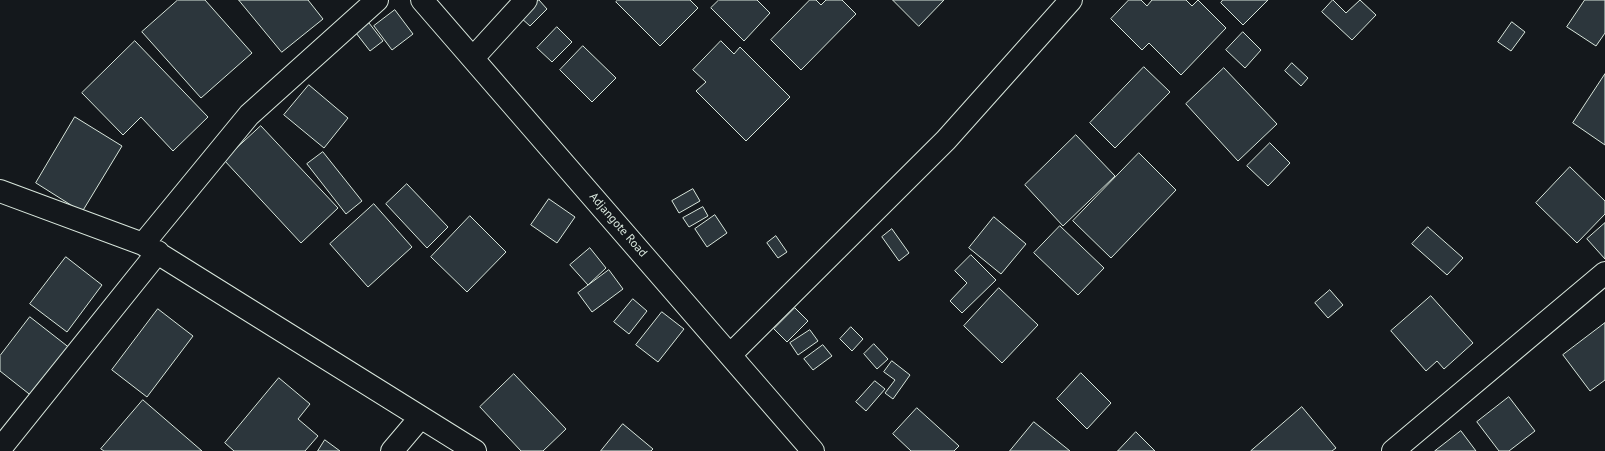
<!DOCTYPE html>
<html>
<head>
<meta charset="utf-8">
<style>
	body { margin:0 }
	canvas { display:block; background:#14181c }
</style>
</head>
<body>
<canvas width="1605" height="451"></canvas>
<script>
const g = document.querySelector('canvas').getContext('2d');
g.lineJoin = 'round';
function fillPath(path, color) {
  g.fillStyle = color;
  g.fill(path, 'evenodd');
}
function strokePath(path, color, width, dash) {
  g.strokeStyle = color;
  g.lineWidth = width;
  g.lineCap = dash ? 'butt' : 'round';
  g.setLineDash(dash || []);
  g.stroke(path);
}
function write(font, color, halo, rows, align = 'center') {
  g.font = font + ' "PT Sans",sans-serif';
  g.lineWidth = 3;
  g.setLineDash([]);
  g.textBaseline = 'middle';
  g.strokeStyle = halo;
  g.fillStyle = color;
  for (const [text, x, y, turn = 0] of rows) {
    g.save();
    g.translate(x, y);
    g.rotate((+turn || 0) * Math.PI / 180);
    g.textAlign = isNaN(turn) ? turn : align;
    if (halo) g.strokeText(text, 0, 0);
    g.fillText(text, 0, 0);
    g.restore();
  }
}
const building = new Path2D(`
	M178,0H205L252,53L201,98L142,32Z
	M239,0H308L323,19L282,52Z
	M537,0H539L547,9L530,26L520,17Z
	M618,0H690L698,8L660,46L616,2Z
	M719,0H757L770,13L744,41L711,8Z
	M810,0H816L821,5L826,0H842L856,14L801,70L771,40Z
	M893,0H944L919,26Z
	M1129,0H1141L1147,6L1152,0H1186L1192,6L1198,0L1226,28L1181,75L1149,43L1142,50L1111,19Z
	M1223,0H1268L1243,25L1221,3Z
	M1333,0L1346,13L1360,0L1376,15L1352,40L1322,12Z
	M1585,0H1605V33L1596,46L1567,27Z
	M395,10L413,34L392,50L374,26Z
	M1512,22L1525,32L1511,51L1498,42Z
	M369,23L383,41L370,51L356,33Z
	M557,27L572,42L552,62L537,48Z
	M1243,32L1261,50L1245,68L1226,50Z
	M135,41L208,117L173,151L141,117L123,135L82,93Z
	M721,41L734,54L740,47L790,97L746,141L696,91L706,82L693,70Z
	M583,46L616,78L592,102L560,70Z
	M1292,63L1308,78L1301,86L1285,71Z
	M1144,67L1170,92L1115,148L1090,123Z
	M1224,68L1277,124L1238,161L1186,104Z
	M1605,74V145L1573,123Z
	M309,85L348,118L324,148L284,115Z
	M75,117L122,146L82,212L36,183Z
	M261,126L338,208L301,243L224,160Z
	M1076,135L1115,176L1063,226L1025,185Z
	M1270,143L1290,163L1268,186L1247,166Z
	M323,152L362,201L346,214L307,164Z
	M1139,153L1176,190L1111,258L1073,221Z
	M1570,167L1605,201V214L1577,243L1536,203Z
	M407,184L448,227L427,248L386,204Z
	M693,189L700,201L679,213L672,201Z
	M549,199L575,217L557,243L531,225Z
	M374,204L412,247L368,287L330,244Z
	M703,207L708,216L689,227L683,218Z
	M715,215L727,233L707,247L695,229Z
	M470,216L506,252L467,292L431,257Z
	M994,217L1026,244L1001,274L969,248Z
	M1605,223V259L1587,239Z
	M1060,226L1104,268L1078,295L1034,253Z
	M1428,227L1463,258L1447,275L1412,244Z
	M892,229L909,253L899,261L882,237Z
	M776,236L787,252L778,258L767,243Z
	M590,248L606,268L588,285L570,265Z
	M971,255L996,280L962,313L950,301L967,283L955,271Z
	M66,257L102,285L67,332L30,304Z
	M609,270L623,289L592,312L578,293Z
	M999,288L1038,325L1002,363L964,326Z
	M1330,290L1343,305L1328,318L1315,303Z
	M1431,296L1473,343L1444,369L1437,361L1426,371L1391,331Z
	M633,299L647,311L629,334L614,322Z
	M795,308L808,321L787,342L774,329Z
	M158,309L193,336L147,397L112,370Z
	M662,312L684,329L658,362L636,345Z
	M30,317L71,349L33,397L0,371V356Z
	M1605,323V380L1590,391L1563,355Z
	M851,327L863,339L852,351L840,339Z
	M810,330L818,341L798,355L790,343Z
	M874,344L888,359L877,369L864,354Z
	M823,345L832,356L813,370L804,359Z
	M892,361L910,375L893,399L885,393L895,380L884,372Z
	M1081,373L1111,403L1087,429L1057,399Z
	M514,374L566,429L543,451H521L480,407Z
	M279,378L310,404L298,419L318,436L305,451H234L225,443Z
	M875,381L885,389L866,411L856,402Z
	M1509,397L1535,431L1509,451H1499L1477,422Z
	M143,400L202,451H104L101,449Z
	M1302,407L1336,448L1332,451H1251Z
	M917,408L959,446L954,451H911L893,434Z
	M1034,422L1070,451H1010Z
	M623,424L653,449L651,451H601Z
	M1461,431L1476,451H1435Z
	M1136,432L1155,451H1118Z
	M325,440L340,451H318Z`);
const minor = new Path2D(`
	M422,0L813,451
	M473,58L526,0
	M0,191L143,244L475,451
	M143,244L249,115L377,0
	M730,355L946,140L1071,0
	M0,449L158,252
	M392,451L420,418
	M1393,451L1605,273`);
const streetNames = [
	["Adjangote Road",618,225,49]
];
fillPath(building, '#2c363c');
strokePath(building, '#d8e6dc', 1);
strokePath(minor, '#d8e6dc', 24);
strokePath(minor, '#14181c', 22);
write('12px', '#d8e6dc', '#14181c', streetNames);
</script>
</body>
</html>
